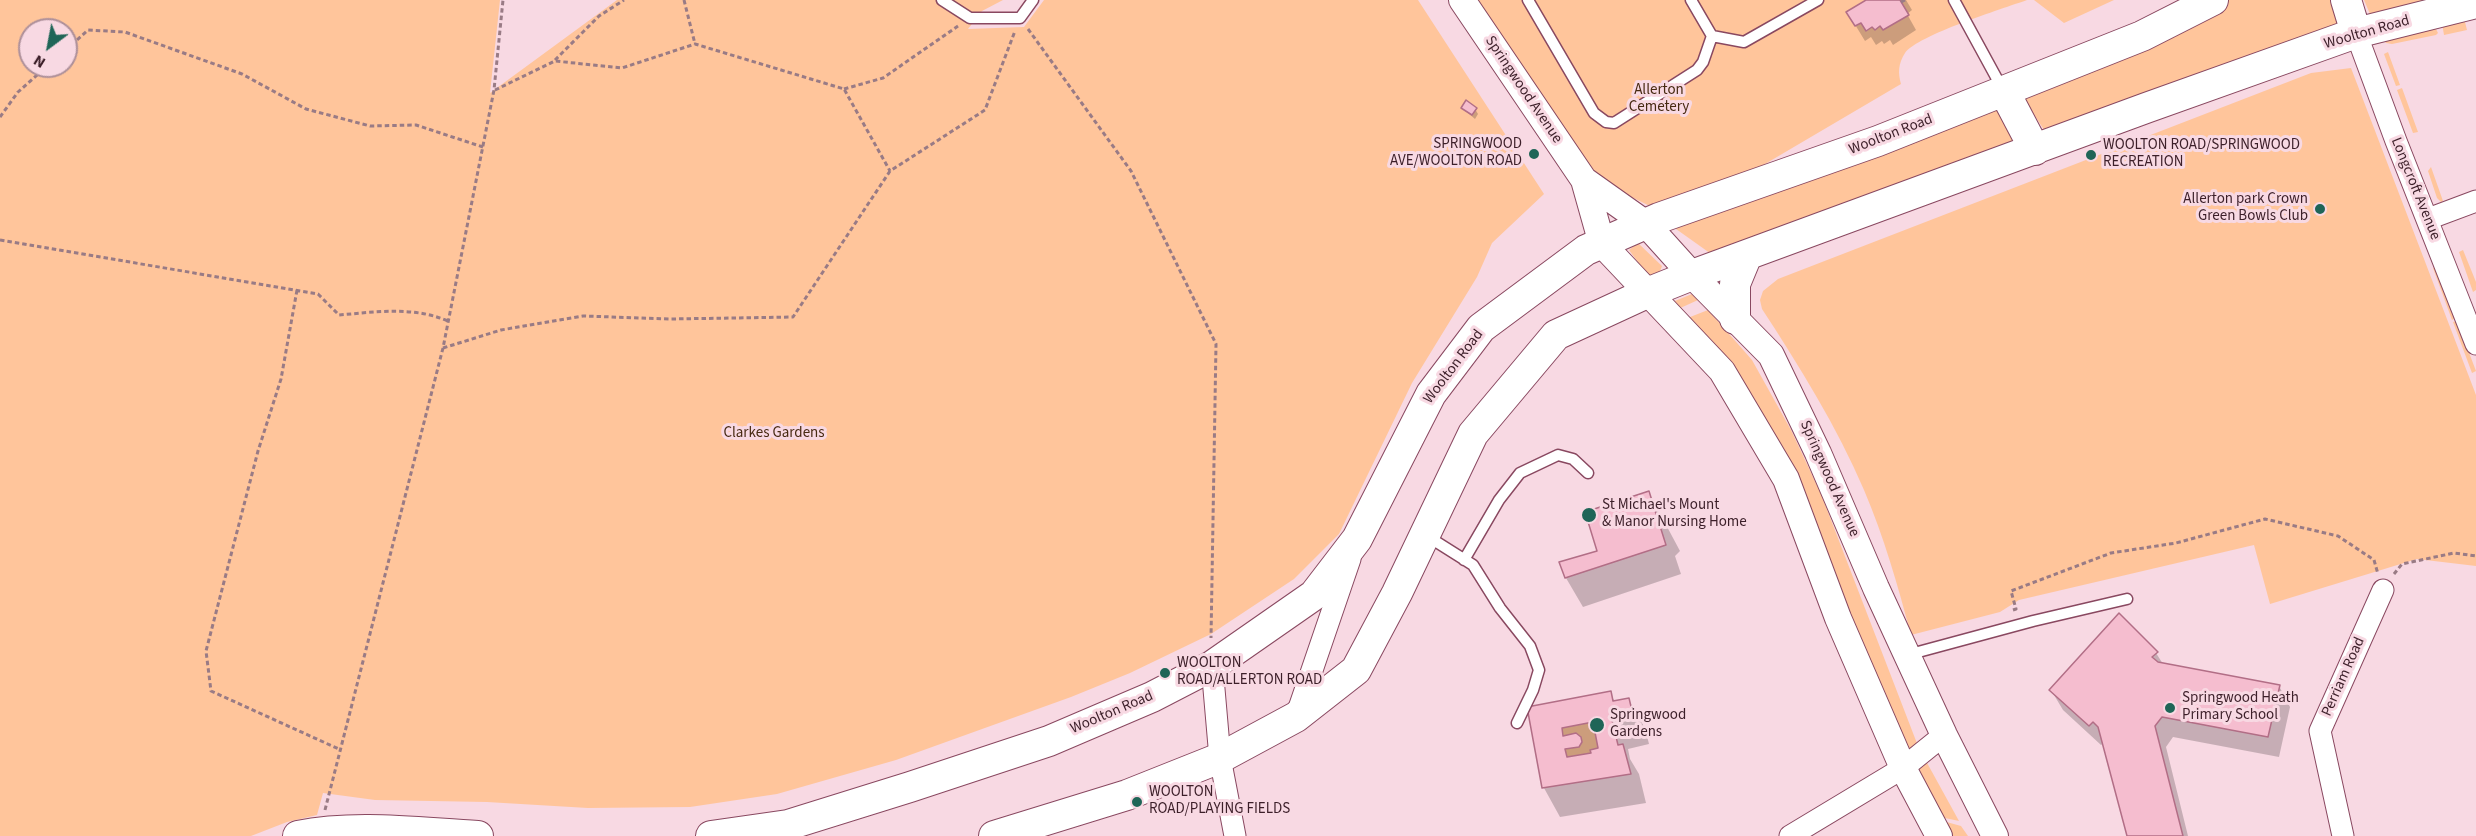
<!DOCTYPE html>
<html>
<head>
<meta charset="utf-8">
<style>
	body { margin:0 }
	#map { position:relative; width:2476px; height:836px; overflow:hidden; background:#f8d9e3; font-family:"Source Sans 3",sans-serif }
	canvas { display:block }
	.north { position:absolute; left:18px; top:18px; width:60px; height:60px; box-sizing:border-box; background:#f8d9e3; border:2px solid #ad8f99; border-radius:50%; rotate:212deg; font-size:16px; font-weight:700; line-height:24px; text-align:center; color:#3c1f29 }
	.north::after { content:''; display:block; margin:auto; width:21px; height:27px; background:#1f6557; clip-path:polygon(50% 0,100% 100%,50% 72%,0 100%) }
</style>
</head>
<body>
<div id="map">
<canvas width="2476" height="836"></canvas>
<div class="north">N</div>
</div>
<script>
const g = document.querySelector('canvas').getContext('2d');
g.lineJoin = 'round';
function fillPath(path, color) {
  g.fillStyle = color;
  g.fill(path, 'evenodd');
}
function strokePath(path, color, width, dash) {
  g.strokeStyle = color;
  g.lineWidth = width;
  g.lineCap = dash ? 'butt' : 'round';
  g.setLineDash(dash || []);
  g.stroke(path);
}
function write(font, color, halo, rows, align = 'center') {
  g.font = font + ' "Source Sans 3",sans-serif';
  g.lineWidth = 6;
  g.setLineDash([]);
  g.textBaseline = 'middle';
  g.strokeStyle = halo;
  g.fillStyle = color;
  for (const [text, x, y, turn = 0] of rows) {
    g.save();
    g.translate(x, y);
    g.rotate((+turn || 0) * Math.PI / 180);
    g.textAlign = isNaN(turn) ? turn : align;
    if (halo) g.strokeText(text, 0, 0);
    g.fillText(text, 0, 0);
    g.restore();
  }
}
const green = new Path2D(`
	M0,0H500L490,93L617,0H1003L982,11L968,29L1024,27L1044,0H1418L1544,194L1492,243L1477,277L1412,383L1339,534L1294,579L1211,634L1130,673L1071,697L896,760L777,794L690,807L588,808L487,802L375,800L323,793L317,815L287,822L251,836H0ZM30,30H66V66H30Z
	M1472,0H2027C2002,9 1918,35 1905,53C1898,64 1898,73 1901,84L1748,174L1654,208L1588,176Z
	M2034,0H2114L2064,23Z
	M2229,0H2336L2344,23L2046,133L2024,99L2025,93L2105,62Z
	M2364,0H2463L2374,16L2370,14Z
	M2464,18L2467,30L2444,35L2442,23Z
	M2434,25L2438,33L2436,35L2392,44L2386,43L2383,39Z
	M2388,52L2400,85L2396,86L2384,54Z
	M2351,68L2476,395V566L2417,559L2270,604L2254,545L2019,600L2000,612L1911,635C1898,586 1884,537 1864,490C1837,427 1800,367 1762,309L1760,300L1763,291L1778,279L2311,73Z
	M2402,88L2418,132L2413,133L2397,90Z
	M2004,101L2025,137L1714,256L1669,224Z
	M2431,167L2443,201L2441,202L2437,198L2428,171Z
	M1638,243L1662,266L1659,274L1648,276L1629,250Z
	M2463,250L2476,282V290L2473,292L2459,252Z
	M2438,266L2456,318L2452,320L2433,268Z
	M1692,294L1698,300L1676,310L1670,303Z
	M1708,310L1752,360L1791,430L1821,494L1918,746L1901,755L1824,557L1685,319Z
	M2457,321L2476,371L2472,373L2453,322Z
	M1593,722L1598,748L1590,750L1591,753L1567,757L1565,749L1579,747L1582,742L1581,737L1576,733L1563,736L1562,728Z
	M1926,761L1959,821L1931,815L1908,768Z
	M1932,818L1961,826L1968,836H1942Z`);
const shadow = new Path2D(`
	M1869,0H1906L1912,10L1907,14L1916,30L1893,45L1890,40L1884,44L1882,41L1876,45L1871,37L1865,41L1848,13Z
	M1462,108L1475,109L1478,114L1475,119Z
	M1649,493L1680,551L1675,556L1681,574L1583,607L1566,578L1561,563L1599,552Z
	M2156,653L2163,664L2279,686L2290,707L2279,757L2173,737L2166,747L2188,836H2128L2104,743L2101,745L2063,710L2051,690Z
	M1610,693L1615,702L1628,699L1645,728L1649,744L1628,749L1630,759L1639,774L1646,803L1560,817L1544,788L1529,708Z`);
const building = new Path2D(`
	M1866,0H1900L1909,15L1883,30L1880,26L1875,30L1872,27L1866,31L1861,23L1855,26L1846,12Z
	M1466,100L1477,108L1472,115L1461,108Z
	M1649,491L1657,517L1664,521L1660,526L1666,545L1565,578L1559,562L1597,551L1585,512Z
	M2119,613L2158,652L2152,657L2158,662L2280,685L2268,737L2162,717L2155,726L2183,836H2127L2098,727L2093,722L2089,726L2049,690Z
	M1611,691L1613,701L1629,698L1633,715L1612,720L1618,745L1623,744L1631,774L1542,788L1527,707ZM1593,722L1598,748L1590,750L1591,753L1567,757L1565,749L1579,747L1582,742L1581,737L1576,733L1563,736L1562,728Z`);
const path = new Path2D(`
	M684,0L695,44
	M1901,2L1905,0
	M1028,29L1131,171L1216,344L1211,638
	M66,50L88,30L125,32L242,74L306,109L370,126L416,125L483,147
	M555,60L599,16L624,0
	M844,89L883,78L958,26
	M495,90L555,61L622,68L695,44L844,89L890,171
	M0,117L18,92L47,66
	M0,240L318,294L339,315C376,312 413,306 448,321
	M297,290L281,379L258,451L206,651L211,691L341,750
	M443,348L501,330L583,316L671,319L793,317L890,171L985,110L1015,31
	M2394,574L2402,564L2454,553L2476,556
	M2013,610L2016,609L2011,591L2111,553L2176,543L2265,519L2338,536L2374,560L2378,574
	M325,810L443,348L494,90L503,0`);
const service = new Path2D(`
	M942,0L970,18H1020L1033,0
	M1528,0L1594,113L1606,122L1614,123L1697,70L1703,62L1712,36
	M1691,0L1712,36L1744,42L1818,0
	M1954,0L2002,88
	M1427,536L1473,565L1500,608L1530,646L1539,670L1533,690L1517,723
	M1464,560L1499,500L1520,473L1558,455L1573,459L1588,473
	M1907,655L2033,621L2127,599`);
const minor = new Path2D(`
	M2356,33L2396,141L2476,344
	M2428,219L2476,201
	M1212,666L1220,758L1235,836
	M1296,717L1350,559
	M1790,836L1903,768L1944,735
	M2343,836L2320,731L2383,590`);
const tertiary = new Path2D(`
	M1462,0L1584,180L1602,244L1722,371L1786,479L1838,618L1903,768L1939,836
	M1584,180L1646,224L1692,275L1771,355L1818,453L1876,588L1944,735L1995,836`);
const secondary = new Path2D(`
	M2346,0L2356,33
	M2004,91L2035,150
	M1735,319V284L1747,255
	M298,836C356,824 420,833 478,836
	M711,836L788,825L910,787L1049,741L1152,697L1212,666L1314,595L1357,539L1431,394L1481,328L1586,250L1659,218L1878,141L2142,36L2213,0
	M994,836L1127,795L1220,758L1296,717L1356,670L1397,593L1473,434L1556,335L1647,293L1692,275L2146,108L2356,33L2476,3`);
const markers = [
	[1534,154,6,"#1f6557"],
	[2091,155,6,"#1f6557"],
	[2320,209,6,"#1f6557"],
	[1589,515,8,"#1f6557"],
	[1165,673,6,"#1f6557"],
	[2170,708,6,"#1f6557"],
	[1597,725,8,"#1f6557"],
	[1137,802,6,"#1f6557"]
];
const streetNames = [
	["Woolton Road",2367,33,-16],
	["Springwood Avenue",1523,90,56],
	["Woolton Road",1891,135,-21],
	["Longcroft Avenue",2415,189,68],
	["Woolton Road",1454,367,-53],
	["Springwood Avenue",1829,479,66],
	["Perriam Road",2344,677,-66],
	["Woolton Road",1112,713,-23]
];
const parkNames = [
	["Allerton",1659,91],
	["Cemetery",1659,108],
	["Clarkes Gardens",774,434]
];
const poiNames = [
	["SPRINGWOOD",1522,145,"right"],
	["AVE/WOOLTON ROAD",1522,162,"right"],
	["WOOLTON ROAD/SPRINGWOOD",2103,146],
	["RECREATION",2103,163],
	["Allerton park Crown",2308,200,"right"],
	["Green Bowls Club",2308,217,"right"],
	["St Michael's Mount",1602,506],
	["& Manor Nursing Home",1602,523],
	["WOOLTON",1177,664],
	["ROAD/ALLERTON ROAD",1177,681],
	["Springwood Heath",2182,699],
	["Primary School",2182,716],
	["Springwood",1610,716],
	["Gardens",1610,733],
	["WOOLTON",1149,793],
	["ROAD/PLAYING FIELDS",1149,810]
];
fillPath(green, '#ffc59b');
fillPath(shadow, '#0003');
fillPath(building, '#f5bdcf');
strokePath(building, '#b26e86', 1.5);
strokePath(service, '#894860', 13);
strokePath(minor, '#894860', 23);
strokePath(tertiary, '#894860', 28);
strokePath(secondary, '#894860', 32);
strokePath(path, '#997b85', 3, [4.5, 3]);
strokePath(service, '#fff', 10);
strokePath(minor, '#fff', 21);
strokePath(tertiary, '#fff', 26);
strokePath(secondary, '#fff', 30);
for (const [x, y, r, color] of markers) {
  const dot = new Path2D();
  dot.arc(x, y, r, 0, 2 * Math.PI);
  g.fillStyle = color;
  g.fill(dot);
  strokePath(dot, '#f8d9e3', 2);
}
write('15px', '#3c1f29', '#f8d9e3', streetNames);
write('15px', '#472a12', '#f8d9e3', parkNames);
write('15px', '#3c1f29', '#f8d9e3', poiNames, 'left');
</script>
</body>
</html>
